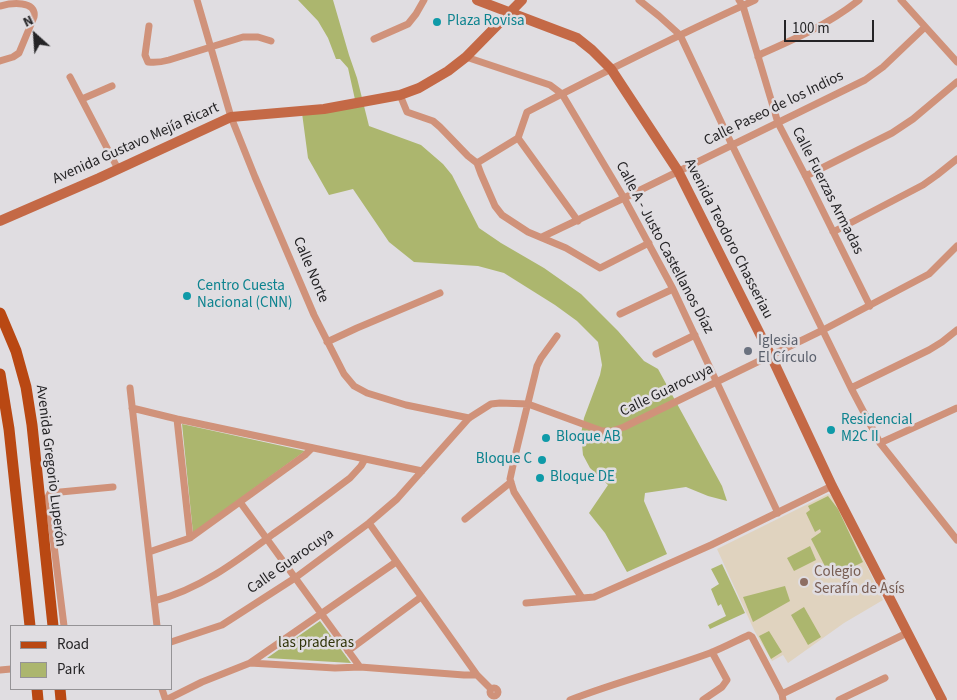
<!DOCTYPE html>
<html>
<head>
<meta charset="utf-8">
<style>
	body { margin:0 }
	#map { position:relative; width:957px; height:700px; overflow:hidden; background:#e0dde1; font-family:"Source Sans 3",sans-serif }
	canvas { display:block }
	.legend { position:absolute; left:10px; top:625px; width:162px; height:65px; box-sizing:border-box; background:#e0dde1; border:1px solid #959396; margin:0; padding:6px 9px; list-style:none; font-size:15px; color:#252426 }
	.legend li { display:flex; align-items:center; gap:10px; height:25px }
	.legend b { width:25px; border:1px solid #959396 }
	.north { position:absolute; left:10px; top:10px; width:50px; height:50px; -webkit-text-stroke:4px #e0dde1; paint-order:stroke; rotate:334deg; font-size:14px; font-weight:700; line-height:20px; text-align:center; color:#252426 }
	.north::after { content:''; display:block; margin:auto; width:18px; height:22px; background:#252426; clip-path:polygon(50% 0,100% 100%,50% 72%,0 100%) }
	.scale { position:absolute; left:784px; top:20px; width:90px; height:22px; box-sizing:border-box; border:2px solid #252426; border-top:0; padding-left:6px; font-size:15px; line-height:18px; white-space:nowrap; color:#252426; -webkit-text-stroke:4px #e0dde1; paint-order:stroke }
</style>
</head>
<body>
<div id="map">
<canvas width="957" height="700"></canvas>
<ul class="legend">
<li><b style="height:6px;background:#b94813"></b>Road</li>
<li><b style="height:14px;background:#acb66e"></b>Park</li>
</ul>
<div class="north">N</div>
<div class="scale">100 m</div>
</div>
<script>
const g = document.querySelector('canvas').getContext('2d');
g.lineJoin = 'round';
function fillPath(path, color) {
  g.fillStyle = color;
  g.fill(path, 'evenodd');
}
function strokePath(path, color, width, dash) {
  g.strokeStyle = color;
  g.lineWidth = width;
  g.lineCap = dash ? 'butt' : 'round';
  g.setLineDash(dash || []);
  g.stroke(path);
}
function write(font, color, halo, rows, align = 'center') {
  g.font = font + ' "Source Sans 3",sans-serif';
  g.lineWidth = 5;
  g.setLineDash([]);
  g.textBaseline = 'middle';
  g.strokeStyle = halo;
  g.fillStyle = color;
  for (const [text, x, y, turn = 0] of rows) {
    g.save();
    g.translate(x, y);
    g.rotate((+turn || 0) * Math.PI / 180);
    g.textAlign = isNaN(turn) ? turn : align;
    if (halo) g.strokeText(text, 0, 0);
    g.fillText(text, 0, 0);
    g.restore();
  }
}
const education = new Path2D(`
	M828,494L831,495L842,514L883,600L844,623L788,663L783,655L772,661L755,632L717,549Z`);
const green = new Path2D(`
	M298,0H333L349,55L357,78L369,126L421,145L443,164L452,175L479,228L501,243L544,268L581,294L618,331L644,361L658,369L722,486L727,501L708,496L686,487L645,493L644,501L667,554L627,572L605,533L589,513L608,485L590,468L583,455L581,434L584,418L600,375L602,365L598,342L577,321L555,305L504,273L478,266L414,262L389,242L353,189L329,195L308,158L302,113L356,104L348,68L340,59H336L328,38L318,21Z
	M182,424L305,451L193,533Z
	M828,496L838,509L863,562L831,578L811,539L821,532L820,529L815,532L806,513L810,510L808,506Z
	M810,546L816,560L794,571L787,558Z
	M722,564L745,613L710,629L708,625L726,616L721,604L718,606L711,589L719,584L711,569Z
	M785,586L790,601L753,622L743,597Z
	M804,607L821,637L808,645L791,615Z
	M320,621L351,663L267,658Z
	M769,631L782,652L771,659L759,636Z`);
const street = new Path2D(`
	M197,0L231,117L255,177L314,315L344,374L354,386L367,393L406,405L469,418
	M639,0L659,16L680,35L732,145L851,388L880,443L957,540
	M739,0L743,6L778,123L805,175L870,306
	M901,0L957,62
	M0,6C11,3 37,0 34,17L19,53L13,57L0,61
	M149,26L145,55L148,62C156,63 162,62 169,60L243,37H258L271,41
	M374,39L408,24L416,14L424,0
	M466,57L550,85L562,94L624,198L673,289L778,513
	M758,57L761,54C795,39 829,24 859,0
	M70,77L118,169
	M400,95L407,112L433,121L440,127L468,156L477,163L481,174L495,206L502,215L528,232L566,248L600,268L649,243
	M82,99L112,86
	M518,138L578,221
	M477,163L518,138L527,112C602,73 678,35 755,0
	M805,175L810,174L892,133L913,119L957,82
	M833,232L923,185L937,175L957,159
	M542,237L624,198L865,80L883,67L925,27
	M620,314L673,289
	M557,336L541,358L537,366L516,452L510,479L514,492L582,598
	M327,342L357,328L440,293
	M656,354L695,335
	M130,388L157,626
	M851,388L929,350L942,342L957,330
	M132,408L177,419L422,471
	M177,419L190,538
	M880,443L957,408
	M240,502L360,667
	M465,519L511,482
	M369,523L477,675L491,689
	M149,552L190,538L305,455L312,448
	M154,601C199,590 237,561 273,534C299,516 325,497 350,478L361,466L365,459
	M526,603L594,597L711,545L832,486
	M64,626L48,497L50,493L113,487
	M171,642L222,625L295,578L369,523L397,499L469,418L491,404L500,403L528,404L602,431H612L624,427L823,330L929,274L957,246
	M348,651L421,597
	M250,663L335,668L360,667L464,675H477
	M0,670L11,669
	M490 692a4 4 0 1 1 8 0a4 4 0 1 1-8 0Z
	M162,689L165,698L168,699L202,682L250,663L396,562
	M782,694L907,633
	M570,700C616,682 664,670 710,653C723,648 736,641 749,635L752,637L782,694L783,700
	M703,700L722,687L727,680L712,652
	M839,700L885,678`);
const secondary = new Path2D(`
	M477,0L577,38L592,50L611,69L678,171L771,356L832,486L942,700
	M0,221L99,178L231,117L324,109L400,95L419,88L448,71L466,57L522,0`);
const primary = new Path2D(`
	M0,313L16,351L26,387L32,425L53,626
	M0,374L9,429L30,626
	M37,689L38,700
	M60,689L61,700`);
const markers = [
	[437,22,5,"#0f9aa8"],
	[187,296,5,"#0f9aa8"],
	[748,351,5,"#6b7280"],
	[831,430,5,"#0f9aa8"],
	[546,438,5,"#0f9aa8"],
	[542,460,5,"#0f9aa8"],
	[540,478,5,"#0f9aa8"],
	[804,582,5,"#8d6e63"]
];
const cultureNames = [
	["Plaza Rovisa",447,22],
	["Centro Cuesta",197,287],
	["Nacional (CNN)",197,304],
	["Residencial",841,421],
	["M2C II",841,438],
	["Bloque AB",556,438],
	["Bloque C",532,460,"right"],
	["Bloque DE",550,478]
];
const streetNames = [
	["Calle Paseo de los Indios",774,109,-26],
	["Avenida Gustavo Mejía Ricart",136,144,-24],
	["Calle Fuerzas Armadas",827,191,63],
	["Avenida Teodoro Chasseriau",728,239,63],
	["Calle A - Justo Castellanos Díaz",664,248,62],
	["Calle Norte",310,270,67],
	["Calle Guarocuya",667,391,-26],
	["Avenida Gregorio Luperón",50,466,83],
	["Calle Guarocuya",291,562,-35]
];
const worshipNames = [
	["Iglesia",758,342],
	["El Círculo",758,359]
];
const educationNames = [
	["Colegio",814,573],
	["Serafín de Asís",814,590]
];
const parkNames = [
	["las praderas",316,644]
];
fillPath(education, '#e0d3bf');
fillPath(green, '#acb66e');
strokePath(street, '#d0927a', 7);
strokePath(secondary, '#c46946', 10);
strokePath(primary, '#b94813', 11);
for (const [x, y, r, color] of markers) {
  const dot = new Path2D();
  dot.arc(x, y, r, 0, 2 * Math.PI);
  g.fillStyle = color;
  g.fill(dot);
  strokePath(dot, '#e0dde1', 2);
}
write('15px', '#0d838f', '#e0dde1', cultureNames, 'left');
write('15px', '#252426', '#e0dde1', streetNames);
write('15px', '#5b616d', '#e0dde1', worshipNames, 'left');
write('15px', '#785e54', '#e0dde1', educationNames, 'left');
write('15px', '#303409', '#e0dde1', parkNames);
</script>
</body>
</html>
